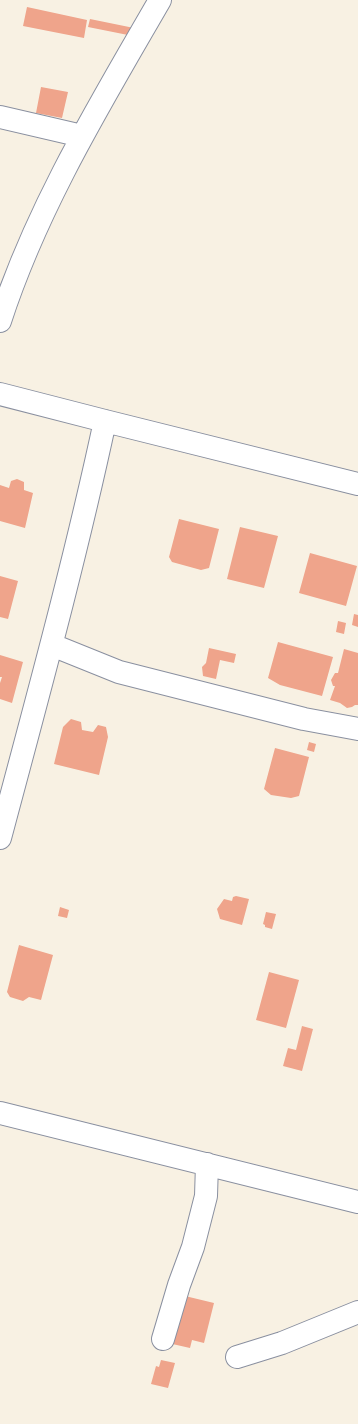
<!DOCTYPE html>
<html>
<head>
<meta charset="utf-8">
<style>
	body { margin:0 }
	canvas { display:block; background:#f8f1e3 }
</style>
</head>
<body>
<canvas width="358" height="1424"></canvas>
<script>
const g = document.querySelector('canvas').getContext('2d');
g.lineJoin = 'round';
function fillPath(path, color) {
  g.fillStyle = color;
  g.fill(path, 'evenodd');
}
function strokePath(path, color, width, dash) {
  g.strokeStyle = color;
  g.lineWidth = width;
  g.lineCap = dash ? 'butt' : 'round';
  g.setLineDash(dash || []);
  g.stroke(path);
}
const building = new Path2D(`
	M27,7L87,20L84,38L23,26Z
	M90,19L134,28L133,36L88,27Z
	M41,87L68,92L62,118L36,113Z
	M17,479L24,482V490L33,493L25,528L0,521V485L9,488L11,481Z
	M179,519L219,529L209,568L201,570L172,562L169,557Z
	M240,527L278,536L264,588L227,579Z
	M310,553L357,566L346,606L299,593Z
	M0,576L18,581L8,619L0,617Z
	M354,614L358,615V627L352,625Z
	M338,621L346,623L344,634L336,632Z
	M278,642L333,657L322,696L280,685L268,678Z
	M209,648L236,654L234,663L220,660L216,679L203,676L202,667L206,663Z
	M344,649L358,653V705H355L352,707L347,708L340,703L330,700L335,686H333L331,680L335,673H338Z
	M0,655L23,662L12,703L0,699V683L2,677H0Z
	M71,719L81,722L82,730L93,732L98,725L106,727L108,737L99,775L54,764L63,727Z
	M309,742L316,744L314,752L307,750Z
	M275,748L309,757L299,796L291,798L271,795L264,789Z
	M236,896L249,899L242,925L220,919L217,909L224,899L232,901L233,897Z
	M60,907L69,910L67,918L58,916Z
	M266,912L276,914L272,929L265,927V925L263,924Z
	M19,945L53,955L41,1000L29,997L23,1001L10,997L7,992Z
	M269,972L299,980L286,1028L256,1020Z
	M302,1026L313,1029L302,1071L283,1066L288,1048L296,1050Z
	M185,1296L214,1303L204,1343L192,1340L190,1348L168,1343Z
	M161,1360L175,1363L168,1388L151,1384L156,1366L159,1367Z`);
const minor = new Path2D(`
	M0,117L82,136
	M0,321C37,207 100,104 160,0
	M0,394L105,421L358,484
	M52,645L119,672L304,719L358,729
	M0,838C37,699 75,561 105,421
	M0,1113L358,1202
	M163,1339L179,1285L193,1247L206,1196L207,1164
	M237,1357L282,1343L358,1312`);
fillPath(building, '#efa48b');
strokePath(minor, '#8a90a0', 24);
strokePath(minor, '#fff', 22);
</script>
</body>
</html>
